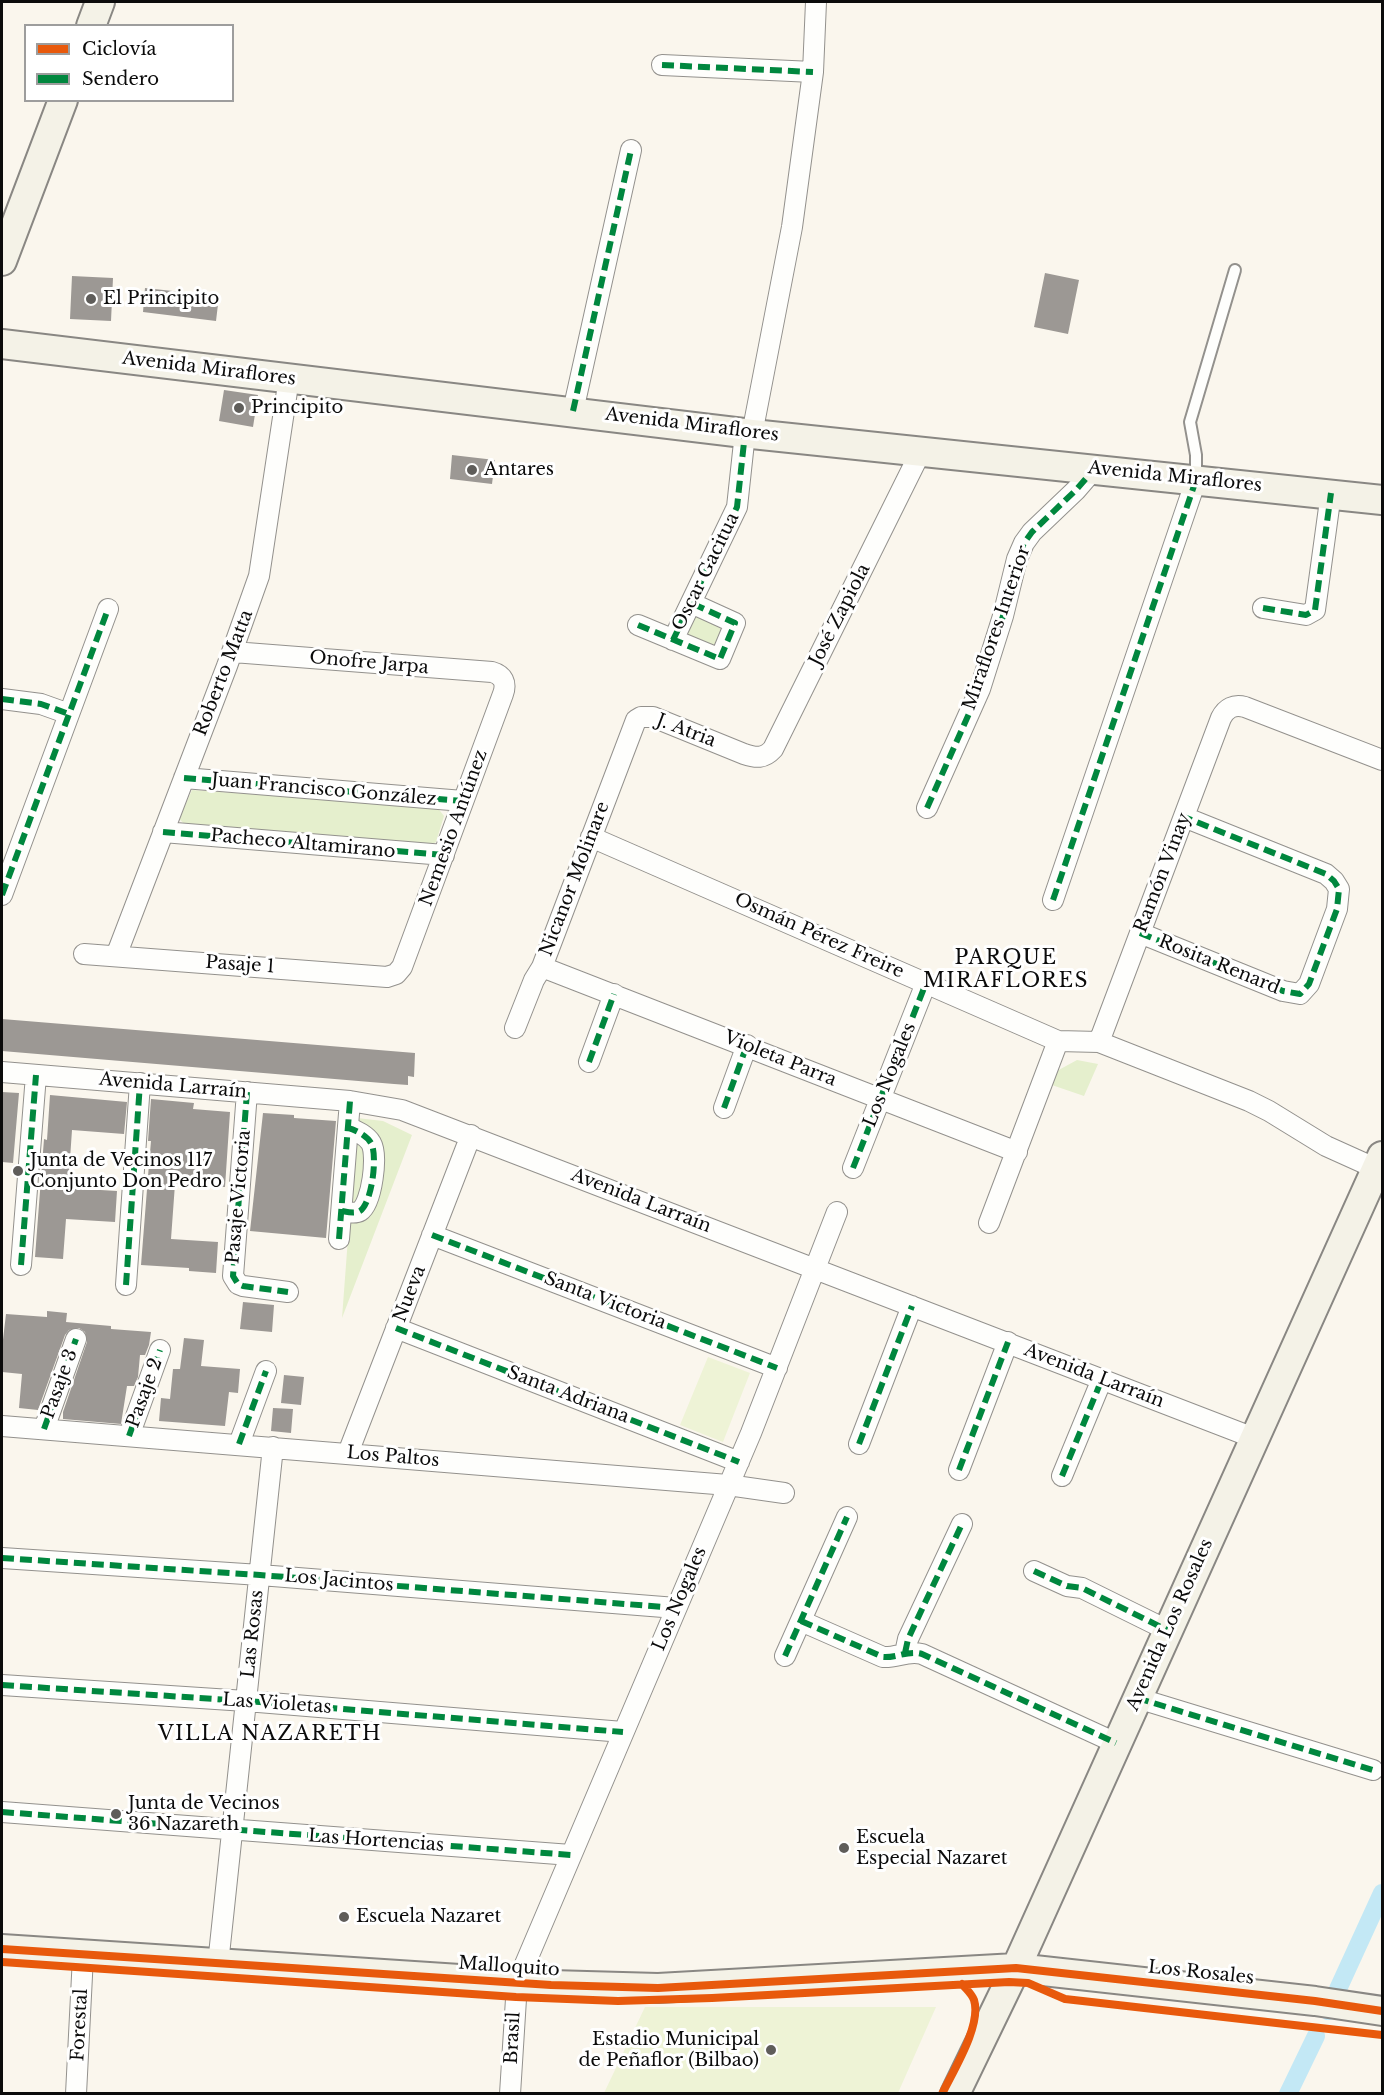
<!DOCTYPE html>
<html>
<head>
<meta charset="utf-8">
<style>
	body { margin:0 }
	#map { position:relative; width:1384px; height:2095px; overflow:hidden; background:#faf6ed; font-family:"Libre Baskerville",serif }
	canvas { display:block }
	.frame { position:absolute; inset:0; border:3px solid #0b0b0b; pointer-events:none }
	.legend { position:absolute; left:24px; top:24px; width:210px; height:78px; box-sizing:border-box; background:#fff; border:2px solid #9d9d9d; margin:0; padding:8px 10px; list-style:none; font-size:18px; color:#0b0b0b }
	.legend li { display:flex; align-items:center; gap:12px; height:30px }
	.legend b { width:30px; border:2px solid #9d9d9d }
</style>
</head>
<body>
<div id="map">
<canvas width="1384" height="2095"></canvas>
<div class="frame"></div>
<ul class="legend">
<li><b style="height:8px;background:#e8590c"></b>Ciclovía</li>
<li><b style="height:8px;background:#00873e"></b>Sendero</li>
</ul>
</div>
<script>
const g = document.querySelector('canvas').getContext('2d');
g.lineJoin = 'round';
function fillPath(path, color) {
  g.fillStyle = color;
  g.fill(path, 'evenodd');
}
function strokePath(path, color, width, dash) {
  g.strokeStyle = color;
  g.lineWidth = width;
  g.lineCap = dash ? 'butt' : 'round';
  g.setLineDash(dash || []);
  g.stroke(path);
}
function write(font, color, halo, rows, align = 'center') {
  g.font = font + ' "Libre Baskerville",serif';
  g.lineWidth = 6;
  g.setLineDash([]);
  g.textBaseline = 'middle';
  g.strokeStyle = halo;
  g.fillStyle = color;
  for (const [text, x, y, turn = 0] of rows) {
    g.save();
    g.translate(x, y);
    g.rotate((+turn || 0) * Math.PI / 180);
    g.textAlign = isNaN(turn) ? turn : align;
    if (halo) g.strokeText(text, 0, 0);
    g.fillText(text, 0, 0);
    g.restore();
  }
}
const green = new Path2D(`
	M693,615L727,629L719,652L682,637Z
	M192,790L437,807L444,816L436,842L429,846L188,827L179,819Z
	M1077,1060L1098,1064L1084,1096L1046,1083L1055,1072Z
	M357,1118L383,1121L412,1135L342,1318Z`);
const pitch = new Path2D(`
	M708,1357L750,1373L723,1442L680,1425Z
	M645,2007H936L898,2093H604Z`);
const canal = new Path2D(`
	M1328,2011L1382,1893
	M1288,2094L1316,2036`);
const building = new Path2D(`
	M1045,273L1079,280L1068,334L1034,327Z
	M72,276L113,278L111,321L70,319Z
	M145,288L219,296L216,321L143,312Z
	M224,390L258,395L253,427L219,421Z
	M452,455L495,460L492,484L450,479Z
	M2,1019L415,1053L414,1077L408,1076V1085L394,1084L2,1051Z
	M2,1092L19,1093L13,1163L2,1162Z
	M50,1095L127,1102L124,1134L72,1130L68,1188L117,1191L115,1222L66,1219L63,1259L35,1257L44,1139L47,1140Z
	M151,1099L194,1103L193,1109L230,1112L225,1187L175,1184L171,1239L218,1242L216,1273L189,1271V1268L141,1265L149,1164L151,1141H148Z
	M263,1113L294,1115V1118L336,1121L326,1238L250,1231Z
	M243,1302L274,1305L272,1332L240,1329Z
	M47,1311L67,1313L66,1322L111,1326V1329L151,1332L149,1345L145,1355H140L138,1377L134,1386H127L121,1424L63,1419V1412L87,1342L85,1332L79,1328L69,1330L65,1335L38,1410L19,1408L22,1374L2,1372V1348L6,1314L47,1317Z
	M184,1338L204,1340L201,1366L240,1369L238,1393L229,1392L225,1426L159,1421L161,1398L170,1399L173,1369H180Z
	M284,1375L304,1377L301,1405L281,1403Z
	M273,1408L293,1409L291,1433L271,1431Z`);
const lane = new Path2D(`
	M1196,480V455L1190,422L1235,270`);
const street = new Path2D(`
	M662,65L813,72
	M573,411L631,150
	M752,434L792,227L813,72L816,2
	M1263,608L1306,615L1315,610L1331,493
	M638,625L720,659L735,623L691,603
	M673,640L737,507L745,433
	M2,699L41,704L69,714
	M184,778L463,801
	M927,808L980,689L1003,616L1017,559L1024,543L1032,532L1076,490L1095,468
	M163,832L444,855
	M591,837L1058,1041L1099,1042L1249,1101L1269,1111L1326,1146L1377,1169
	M2,895L108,609
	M1053,900L1196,480
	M1140,933L1283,991L1300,994L1309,984L1337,909L1339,889L1334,881L1326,874L1184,817
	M84,954L387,977L396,974L402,967L503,694C507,683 503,675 492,672L233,652
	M116,956L227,666L259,576L289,378
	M542,967L1017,1152
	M515,1028L534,980L542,967L636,720L641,717H653L744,754C756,758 764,759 773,749L921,451
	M1099,1042L1221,718C1226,708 1234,704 1245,707L1382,760
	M589,1062L614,994
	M2,1072L350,1101L402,1110L1254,1438
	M247,1092L233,1276L238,1284L243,1286L288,1292
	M724,1108L747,1045
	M853,1168L926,983
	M342,1211C347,1212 355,1214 360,1211C372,1203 378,1155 371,1143C367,1136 356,1130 348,1128
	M989,1223L1058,1041
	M432,1235L777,1368
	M339,1239L350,1101
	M21,1265L36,1075
	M126,1285L140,1083
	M396,1328L739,1462
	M2,1426L728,1485L784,1493
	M44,1429L76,1339
	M129,1436L160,1350
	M239,1444L266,1371
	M859,1444L912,1306
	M348,1453L471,1135
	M959,1470L1008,1342
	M1062,1476L1102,1379
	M2,1558L260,1575L676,1608
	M1034,1571L1067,1586L1082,1588L1167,1630
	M801,1621L883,1657C897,1658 908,1650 922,1654L1116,1743
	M905,1653L908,1639L962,1524
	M785,1656L847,1517
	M2,1685L246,1701L623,1732
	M1137,1698L1373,1770
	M2,1812L571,1855
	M218,1964L273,1447
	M76,2094L83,1956
	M510,2094L517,1983L751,1433L837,1212`);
const secondary = new Path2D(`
	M91,26L100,2
	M2,261L63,100
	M2,344L752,434L1382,500
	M2,1949L551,1985L658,1988L1016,1968L1315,2001L1382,2011
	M955,2094L1016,1968L1382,1156`);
const quiet = new Path2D(`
	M662,65L813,72
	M573,411L631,150
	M1263,608L1306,615L1315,610L1331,493
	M638,625L720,659L735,623L691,603
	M673,640L737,507L745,433
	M2,699L41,704L69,714
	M184,778L463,801
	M927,808L980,689L1003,616L1017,559L1024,543L1032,532L1076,490L1095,468
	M163,832L444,855
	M2,895L108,609
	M1053,900L1196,480
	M1140,933L1283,991L1300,994L1309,984L1337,909L1339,889L1334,881L1326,874L1184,817
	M589,1062L614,994
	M247,1092L233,1276L238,1284L243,1286L288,1292
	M724,1108L747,1045
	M853,1168L926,983
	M342,1211C347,1212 355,1214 360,1211C372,1203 378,1155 371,1143C367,1136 356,1130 348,1128
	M432,1235L777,1368
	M339,1239L350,1101
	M21,1265L36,1075
	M126,1285L140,1083
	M396,1328L739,1462
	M44,1429L76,1339
	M129,1436L160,1350
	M239,1444L266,1371
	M859,1444L912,1306
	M959,1470L1008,1342
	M1062,1476L1102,1379
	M2,1558L260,1575L676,1608
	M1034,1571L1067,1586L1082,1588L1167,1630
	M801,1621L883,1657C897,1658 908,1650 922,1654L1116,1743
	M905,1653L908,1639L962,1524
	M785,1656L847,1517
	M2,1685L246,1701L623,1732
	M1137,1698L1373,1770
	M2,1812L571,1855`);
const cycleway = new Path2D(`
	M2,1949L551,1985L658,1988L1016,1968L1315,2001L1382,2011
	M2,1962L516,1997L618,2001L712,1998L1009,1982L1028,1983L1065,1999L1382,2035
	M942,2094C953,2071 982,2025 974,2000C972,1994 966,1989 962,1984`);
const markers = [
	[91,299,6,"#5f5d5a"],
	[239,408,6,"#5f5d5a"],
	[472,470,6,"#5f5d5a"],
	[18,1171,6,"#5f5d5a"],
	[116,1814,6,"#5f5d5a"],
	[844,1848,6,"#5f5d5a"],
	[344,1917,6,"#5f5d5a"],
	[771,2050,6,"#5f5d5a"]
];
const poiNames = [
	["El Principito",103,299],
	["Principito",251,408],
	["Antares",484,470],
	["Junta de Vecinos 117",30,1161],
	["Conjunto Don Pedro",30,1182],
	["Junta de Vecinos",128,1804],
	["36 Nazareth",128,1825],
	["Escuela",856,1838],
	["Especial Nazaret",856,1859],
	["Escuela Nazaret",356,1917],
	["Estadio Municipal",759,2040,"right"],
	["de Peñaflor (Bilbao)",759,2061,"right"]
];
const streetNames = [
	["Avenida Miraflores",209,369,7],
	["Avenida Miraflores",692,425,7],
	["Avenida Miraflores",1175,477,6],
	["Oscar Gacitua",706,572,-64],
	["José Zapiola",840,615,-63],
	["Miraflores Interior",997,628,-71],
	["Onofre Jarpa",369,663,5],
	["Roberto Matta",224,673,-69],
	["J. Atria",686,731,21],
	["Juan Francisco González",324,790,5],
	["Nemesio Antúnez",454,828,-70],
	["Pacheco Altamirano",303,844,5],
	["Ramón Vinay",1163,873,-69],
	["Nicanor Molinare",575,879,-69],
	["Osmán Pérez Freire",819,936,24],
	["Pasaje 1",240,965,4],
	["Rosita Renard",1219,965,22],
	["Violeta Parra",780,1059,22],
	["Los Nogales",890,1075,-68],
	["Avenida Larraín",173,1086,5],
	["Pasaje Victoria",239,1197,-85],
	["Avenida Larraín",641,1201,21],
	["Nueva",410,1294,-69],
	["Santa Victoria",605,1301,21],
	["Avenida Larraín",1094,1376,21],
	["Pasaje 3",60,1384,-70],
	["Pasaje 2",145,1393,-70],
	["Santa Adriana",568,1395,21],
	["Los Paltos",393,1457,5],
	["Los Jacintos",339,1581,5],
	["Los Nogales",680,1599,-67],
	["Avenida Los Rosales",1170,1625,-66],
	["Las Rosas",253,1634,-84],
	["Las Violetas",277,1704,4],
	["Las Hortencias",376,1841,4],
	["Malloquito",509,1967,4],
	["Los Rosales",1201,1973,6],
	["Forestal",80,2025,-87],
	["Brasil",513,2038,-87]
];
const neighbourhoodNames = [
	["PARQUE",1006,958],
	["MIRAFLORES",1006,981],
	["VILLA NAZARETH",270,1734]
];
fillPath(green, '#e5efcd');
fillPath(pitch, '#eef3d6');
strokePath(canal, '#c3e8f5', 18);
fillPath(building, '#9c9894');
strokePath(lane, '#93918d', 14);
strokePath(street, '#93918d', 22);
strokePath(secondary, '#898783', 32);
strokePath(lane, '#fefefc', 10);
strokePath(street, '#fefefc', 20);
strokePath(secondary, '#f4f2e7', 28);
strokePath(quiet, '#00873e', 6, [12, 6]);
strokePath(cycleway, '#e8590c', 8);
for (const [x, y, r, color] of markers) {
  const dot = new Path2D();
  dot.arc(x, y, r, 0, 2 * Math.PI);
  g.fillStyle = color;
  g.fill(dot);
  strokePath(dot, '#fff', 2);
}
write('18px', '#0b0b0b', '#fff', poiNames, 'left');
write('18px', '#0b0b0b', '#fff', streetNames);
g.letterSpacing = '1.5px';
write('20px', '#0b0b0b', '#fff', neighbourhoodNames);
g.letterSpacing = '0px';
</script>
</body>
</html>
